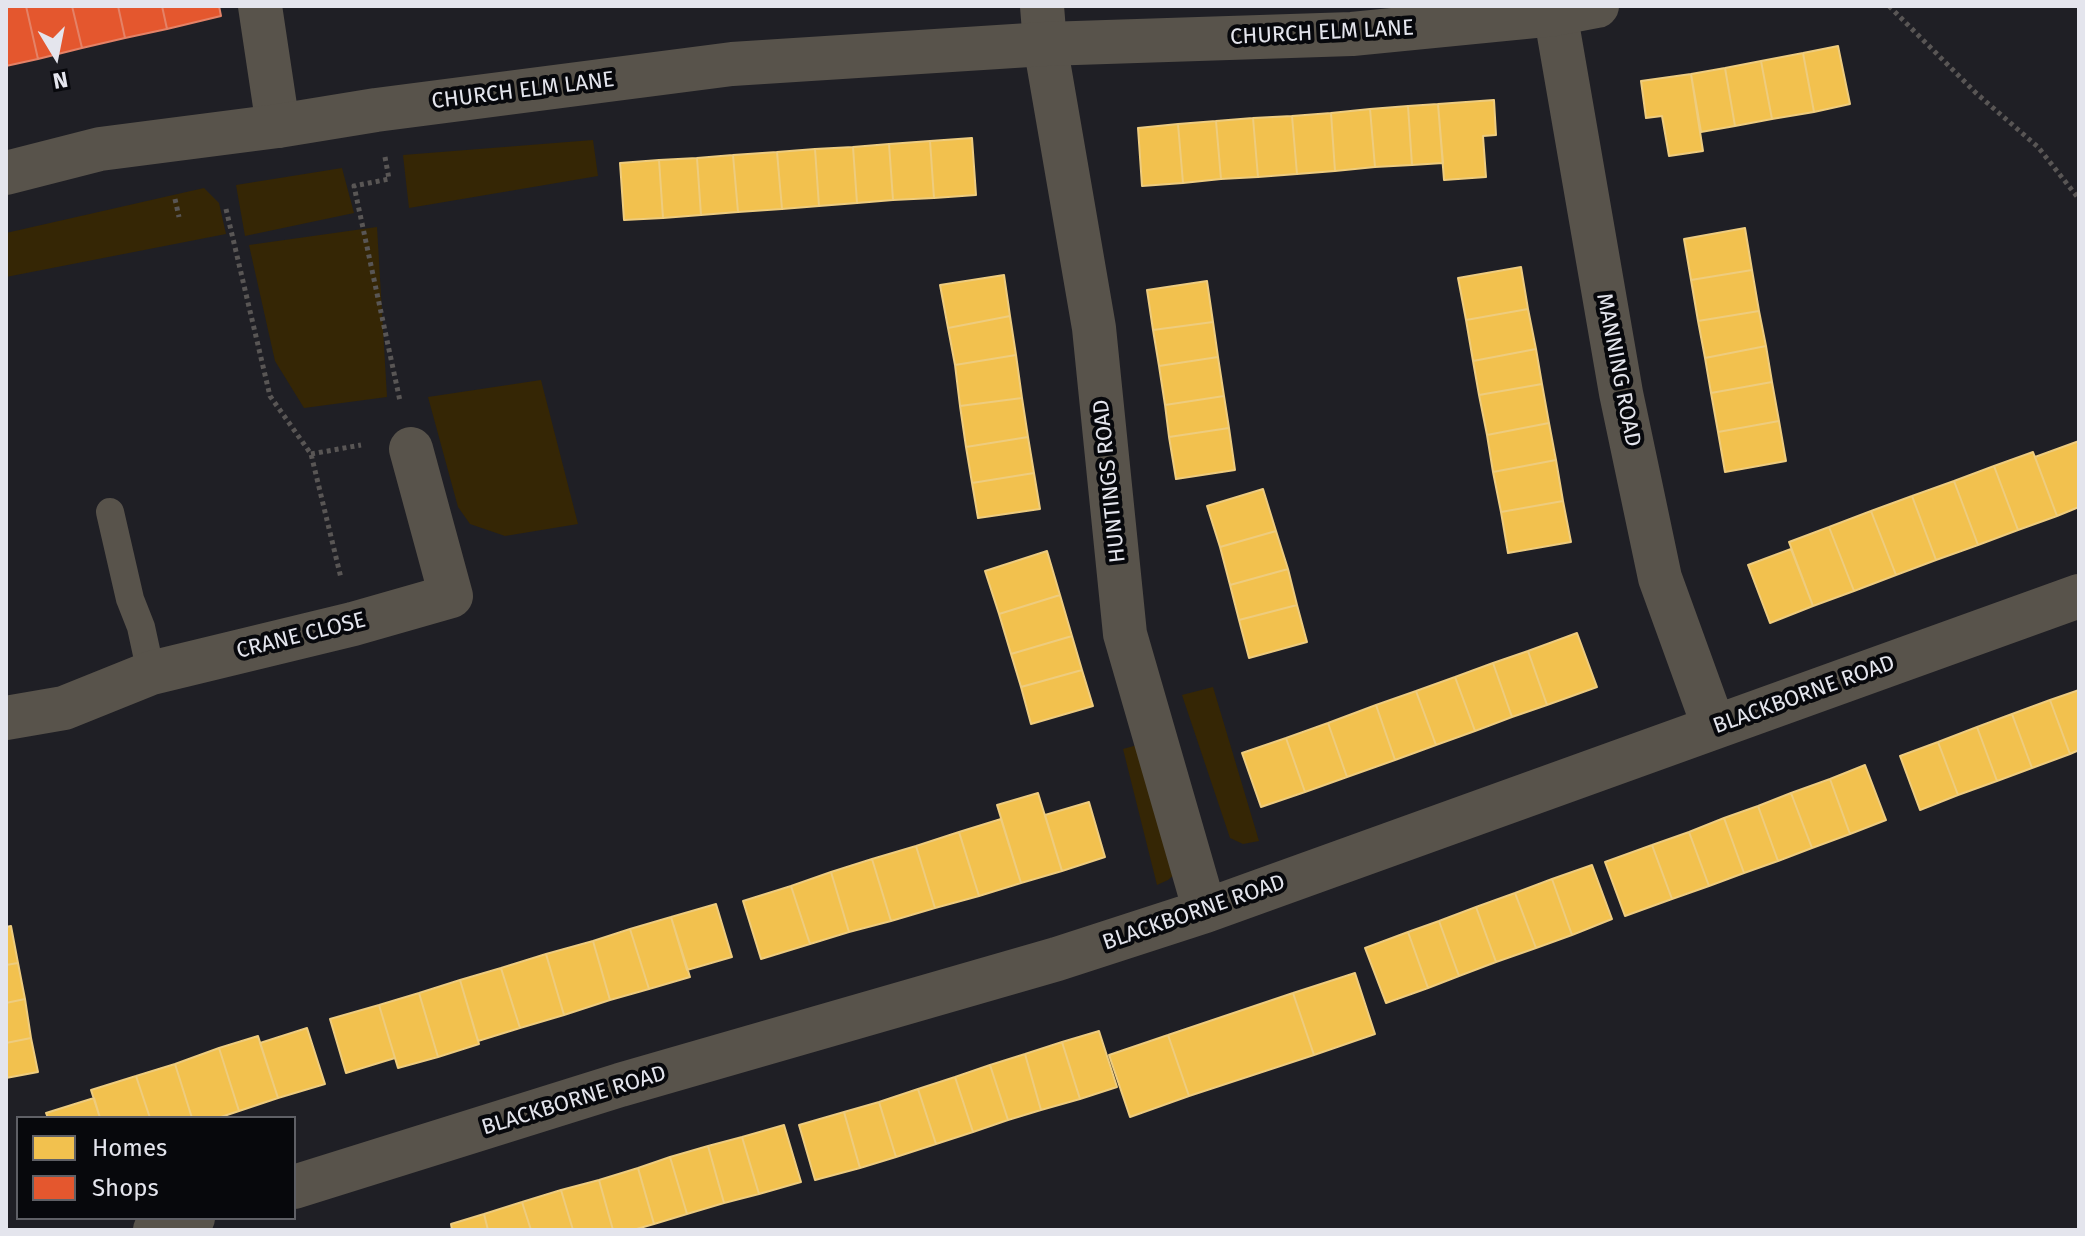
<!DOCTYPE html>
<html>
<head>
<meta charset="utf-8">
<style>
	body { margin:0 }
	#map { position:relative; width:2085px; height:1236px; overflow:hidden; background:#1f1f25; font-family:"Fira Sans",sans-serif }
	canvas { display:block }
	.frame { position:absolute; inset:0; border:8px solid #e4e5ed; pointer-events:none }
	.legend { position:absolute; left:16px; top:1116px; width:280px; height:104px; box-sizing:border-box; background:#07080c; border:2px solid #5f6066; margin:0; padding:10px 14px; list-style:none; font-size:24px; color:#e4e5ed }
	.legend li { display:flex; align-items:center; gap:16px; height:40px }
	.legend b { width:40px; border:2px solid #5f6066 }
	.north { position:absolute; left:16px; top:16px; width:80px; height:80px; -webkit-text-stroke:6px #07080c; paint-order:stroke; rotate:170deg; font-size:22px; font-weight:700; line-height:32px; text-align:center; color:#e4e5ed }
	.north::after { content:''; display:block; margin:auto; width:28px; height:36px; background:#e4e5ed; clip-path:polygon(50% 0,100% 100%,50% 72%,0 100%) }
</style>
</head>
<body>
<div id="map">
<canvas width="2085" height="1236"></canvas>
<div class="frame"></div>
<ul class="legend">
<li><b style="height:22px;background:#f2c14e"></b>Homes</li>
<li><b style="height:22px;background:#e4572e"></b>Shops</li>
</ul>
<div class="north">N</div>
</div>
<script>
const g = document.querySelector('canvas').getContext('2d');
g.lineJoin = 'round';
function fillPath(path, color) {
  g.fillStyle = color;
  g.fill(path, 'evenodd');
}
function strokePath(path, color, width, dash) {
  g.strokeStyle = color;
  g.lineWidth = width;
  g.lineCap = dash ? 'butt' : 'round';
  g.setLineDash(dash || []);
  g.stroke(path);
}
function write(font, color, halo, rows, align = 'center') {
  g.font = font + ' "Fira Sans",sans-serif';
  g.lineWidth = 8;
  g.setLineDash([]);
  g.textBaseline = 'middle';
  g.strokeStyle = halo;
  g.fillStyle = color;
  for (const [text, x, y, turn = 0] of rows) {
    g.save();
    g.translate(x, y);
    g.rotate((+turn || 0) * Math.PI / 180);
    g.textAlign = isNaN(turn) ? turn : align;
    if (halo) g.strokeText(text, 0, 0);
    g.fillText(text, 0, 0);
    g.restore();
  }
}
const green = new Path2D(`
	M593,140L598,176L409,208L403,155Z
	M342,168L354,213L245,236L236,185Z
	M204,188L219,203L226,234L6,277V233Z
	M377,227L387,397L304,408L275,361L249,245Z
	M541,380L578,524L505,536L470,524L458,507L428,397Z
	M1213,687L1259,841L1243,844L1230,838L1182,695Z
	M1148,742L1178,871L1168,880L1157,885L1123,749Z`);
const homes = new Path2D(`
	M1838,46L1850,104L1814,112L1803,53Z
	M1803,53L1814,112L1772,119L1761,61Z
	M1761,61L1772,119L1735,126L1725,68Z
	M1725,68L1735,126L1701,132L1691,74Z
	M1691,74L1703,151L1669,156L1662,116L1646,118L1641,81Z
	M1494,100L1496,135L1483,136L1486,177L1444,180L1438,104Z
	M1438,104L1443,163L1412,165L1408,106Z
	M1408,106L1412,165L1375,167L1370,109Z
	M1370,109L1375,167L1335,171L1331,113Z
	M1331,113L1335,171L1297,174L1292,116Z
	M1292,116L1297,174L1258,177L1253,118Z
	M1253,118L1258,177L1221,179L1216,121Z
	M1216,121L1221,179L1183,183L1178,124Z
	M1178,124L1183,183L1142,186L1138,128Z
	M972,138L976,195L934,198L930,141Z
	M930,141L934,198L893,200L889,144Z
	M889,144L893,200L857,203L853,147Z
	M853,147L857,203L819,206L815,149Z
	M815,149L819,206L782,209L777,152Z
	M777,152L782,209L738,212L733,155Z
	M733,155L738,212L701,215L697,158Z
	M697,158L701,215L663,218L659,160Z
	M659,160L663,218L624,220L620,163Z
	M1745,228L1752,270L1691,280L1684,239Z
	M1521,267L1528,309L1466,320L1458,278Z
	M1752,270L1759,311L1698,321L1691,280Z
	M1004,275L1010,316L948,328L940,285Z
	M1207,281L1213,322L1153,330L1147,290Z
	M1528,309L1536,349L1473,361L1466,320Z
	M1759,311L1766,346L1705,358L1698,321Z
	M1010,316L1016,355L955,365L948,328Z
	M1213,322L1218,357L1159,366L1153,330Z
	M1766,346L1772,382L1711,393L1705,358Z
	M1536,349L1542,384L1479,395L1473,361Z
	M1016,355L1022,398L960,406L955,365Z
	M1218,357L1224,396L1165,405L1159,366Z
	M1772,382L1779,421L1718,432L1711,393Z
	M1542,384L1549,423L1487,435L1479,395Z
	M1224,396L1229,428L1169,437L1165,405Z
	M1022,398L1028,437L966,447L960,406Z
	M1779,421L1786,461L1725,472L1718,432Z
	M1549,423L1556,460L1493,472L1487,435Z
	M1229,428L1235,470L1176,479L1169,437Z
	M1028,437L1034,473L972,483L966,447Z
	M2079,441V507L2057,516L2035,457Z
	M2033,452L2057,516L2018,530L1994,466Z
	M1556,460L1563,501L1501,512L1493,472Z
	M1994,466L2018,530L1978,545L1954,481Z
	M1034,473L1040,509L978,518L972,483Z
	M1954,481L1978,545L1936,560L1912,496Z
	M1263,489L1276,531L1220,547L1207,506Z
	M1912,496L1936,560L1896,575L1871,511Z
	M1563,501L1571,542L1508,553L1501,512Z
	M1871,511L1896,575L1854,591L1829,527Z
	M1829,527L1854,591L1813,606L1789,542Z
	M1276,531L1288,569L1230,585L1220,547Z
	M1791,549L1813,606L1770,623L1748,565Z
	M1047,551L1060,595L999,614L985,571Z
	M1288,569L1297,605L1239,620L1230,585Z
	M1060,595L1072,636L1011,654L999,614Z
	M1297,605L1307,642L1249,658L1239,620Z
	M1577,633L1597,687L1547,705L1528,651Z
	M1072,636L1082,670L1021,687L1011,654Z
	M1528,651L1547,705L1512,717L1493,663Z
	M1493,663L1512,717L1475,731L1455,677Z
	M1082,670L1093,706L1031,724L1021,687Z
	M1455,677L1475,731L1436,745L1416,691Z
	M2079,690V750L2070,754L2050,700Z
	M1416,691L1436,745L1395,760L1376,705Z
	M2050,700L2070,754L2032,768L2012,714Z
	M1376,705L1395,760L1347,777L1328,723Z
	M2012,714L2032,768L1997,781L1977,727Z
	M1328,723L1347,777L1305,792L1286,738Z
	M1977,727L1997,781L1958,795L1938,742Z
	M1286,738L1305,792L1261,807L1242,753Z
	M1938,742L1958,795L1920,810L1900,756Z
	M1865,765L1886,820L1850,834L1830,779Z
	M1830,779L1850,834L1812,848L1791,793Z
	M1038,793L1062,871L1021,883L997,805Z
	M1791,793L1812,848L1778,861L1758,806Z
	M1089,802L1105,857L1062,871L1045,815Z
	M1758,806L1778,861L1744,873L1724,818Z
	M1724,818L1744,873L1709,886L1689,832Z
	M1001,819L1021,883L979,896L959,832Z
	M959,832L979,896L935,908L916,846Z
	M1689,832L1709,886L1672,899L1652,845Z
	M1652,845L1672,899L1625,916L1605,862Z
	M916,846L935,908L891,921L872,859Z
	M872,859L891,921L849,932L831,872Z
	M1592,865L1612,919L1572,935L1552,879Z
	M831,872L849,932L810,944L791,886Z
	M1552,879L1572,935L1536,948L1515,893Z
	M791,886L810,944L761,959L743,901Z
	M1515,893L1536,948L1496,962L1476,907Z
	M716,904L732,957L687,970L671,917Z
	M1476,907L1496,962L1459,976L1439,921Z
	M671,917L690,977L649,989L630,929Z
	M1439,921L1459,976L1428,988L1408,932Z
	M11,926L18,963L6,965V927Z
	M630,929L649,989L610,1000L593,941Z
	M1408,932L1428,988L1386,1003L1365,948Z
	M593,941L610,1000L564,1015L546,954Z
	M546,954L564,1015L520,1028L501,968Z
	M18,963L25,999L6,1003V965Z
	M501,968L520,1028L478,1041L460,980Z
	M1355,973L1375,1034L1314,1055L1293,993Z
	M460,980L479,1044L438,1057L419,993Z
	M419,993L438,1057L398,1068L379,1005Z
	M1293,993L1314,1055L1189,1096L1168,1035Z
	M25,999L31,1038L6,1043V1003Z
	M379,1005L395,1058L346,1073L330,1019Z
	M307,1028L325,1084L278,1098L260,1043Z
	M1099,1031L1117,1087L1080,1099L1062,1042Z
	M1168,1035L1189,1096L1130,1117L1109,1055Z
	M258,1036L278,1098L239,1111L219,1048Z
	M31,1038L38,1072L6,1078V1043Z
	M1062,1042L1080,1099L1041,1110L1025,1054Z
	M219,1048L239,1111L218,1118H192L175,1064Z
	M1025,1054L1041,1110L1008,1120L990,1065Z
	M175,1064L192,1118H150L136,1076Z
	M990,1065L1008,1120L973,1132L955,1077Z
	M136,1076L150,1118H100L91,1090Z
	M955,1077L973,1132L936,1144L918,1089Z
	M918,1089L936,1144L896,1157L879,1102Z
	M94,1098L100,1118H48L46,1113Z
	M879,1102L896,1157L860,1168L844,1112Z
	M844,1112L860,1168L815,1180L799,1125Z
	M784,1125L801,1182L759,1194L742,1137Z
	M742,1137L759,1194L724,1203L708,1146Z
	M708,1146L724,1203L687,1214L670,1157Z
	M670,1157L687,1214L654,1224L638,1168Z
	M638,1168L654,1224L633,1230H613L599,1180Z
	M599,1180L613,1230H573L561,1190Z
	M561,1190L573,1230H531L522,1202Z
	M522,1202L531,1230H488L484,1214Z
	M484,1214L488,1230H452L451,1224Z`);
const shops = new Path2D(`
	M6,6H26L38,59L6,66Z
	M26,6H72L82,48L38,59Z
	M72,6H118L125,38L82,48Z
	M118,6H162L167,29L125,38Z
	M162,6H219L221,16L167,29Z`);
const path = new Path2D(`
	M1889,6L1976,93L2038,147L2079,199
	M385,157L389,179L354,186L400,401
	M175,199L179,217
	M226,209L270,396L311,454L341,578
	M311,454L361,445`);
const service = new Path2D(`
	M110,512L130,599L141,627L151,673`);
const minor = new Path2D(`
	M260,6L278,126
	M1042,6L1045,44L1094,328L1125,634L1205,911
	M1554,6L1621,393L1660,578L1714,727
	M6,718L64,708L151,673L353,624L451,596L411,449
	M294,1187L620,1085L1057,959L1205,911L2079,596
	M155,1230L193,1218`);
const tertiary = new Path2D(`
	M6,173L100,149L278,126L376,110L732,64L1045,44L1352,34L1555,14L1597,6`);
const streetNames = [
	["CHURCH ELM LANE",1322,33,-3],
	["CHURCH ELM LANE",523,91,-7],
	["MANNING ROAD",1618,370,79],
	["HUNTINGS ROAD",1110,481,-96],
	["CRANE CLOSE",301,636,-14],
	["BLACKBORNE ROAD",1804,695,-20],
	["BLACKBORNE ROAD",1194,913,-19],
	["BLACKBORNE ROAD",574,1101,-17]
];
fillPath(green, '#352605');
fillPath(homes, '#f2c14e');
strokePath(homes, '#eecc7e', 2);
fillPath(shops, '#e4572e');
strokePath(shops, '#e48267', 2);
strokePath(path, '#595655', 5, [4, 4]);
strokePath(service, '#58534b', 28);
strokePath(minor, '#58534b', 44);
strokePath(tertiary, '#58534b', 44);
write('22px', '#e4e5ed', '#07080c', streetNames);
</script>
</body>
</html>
